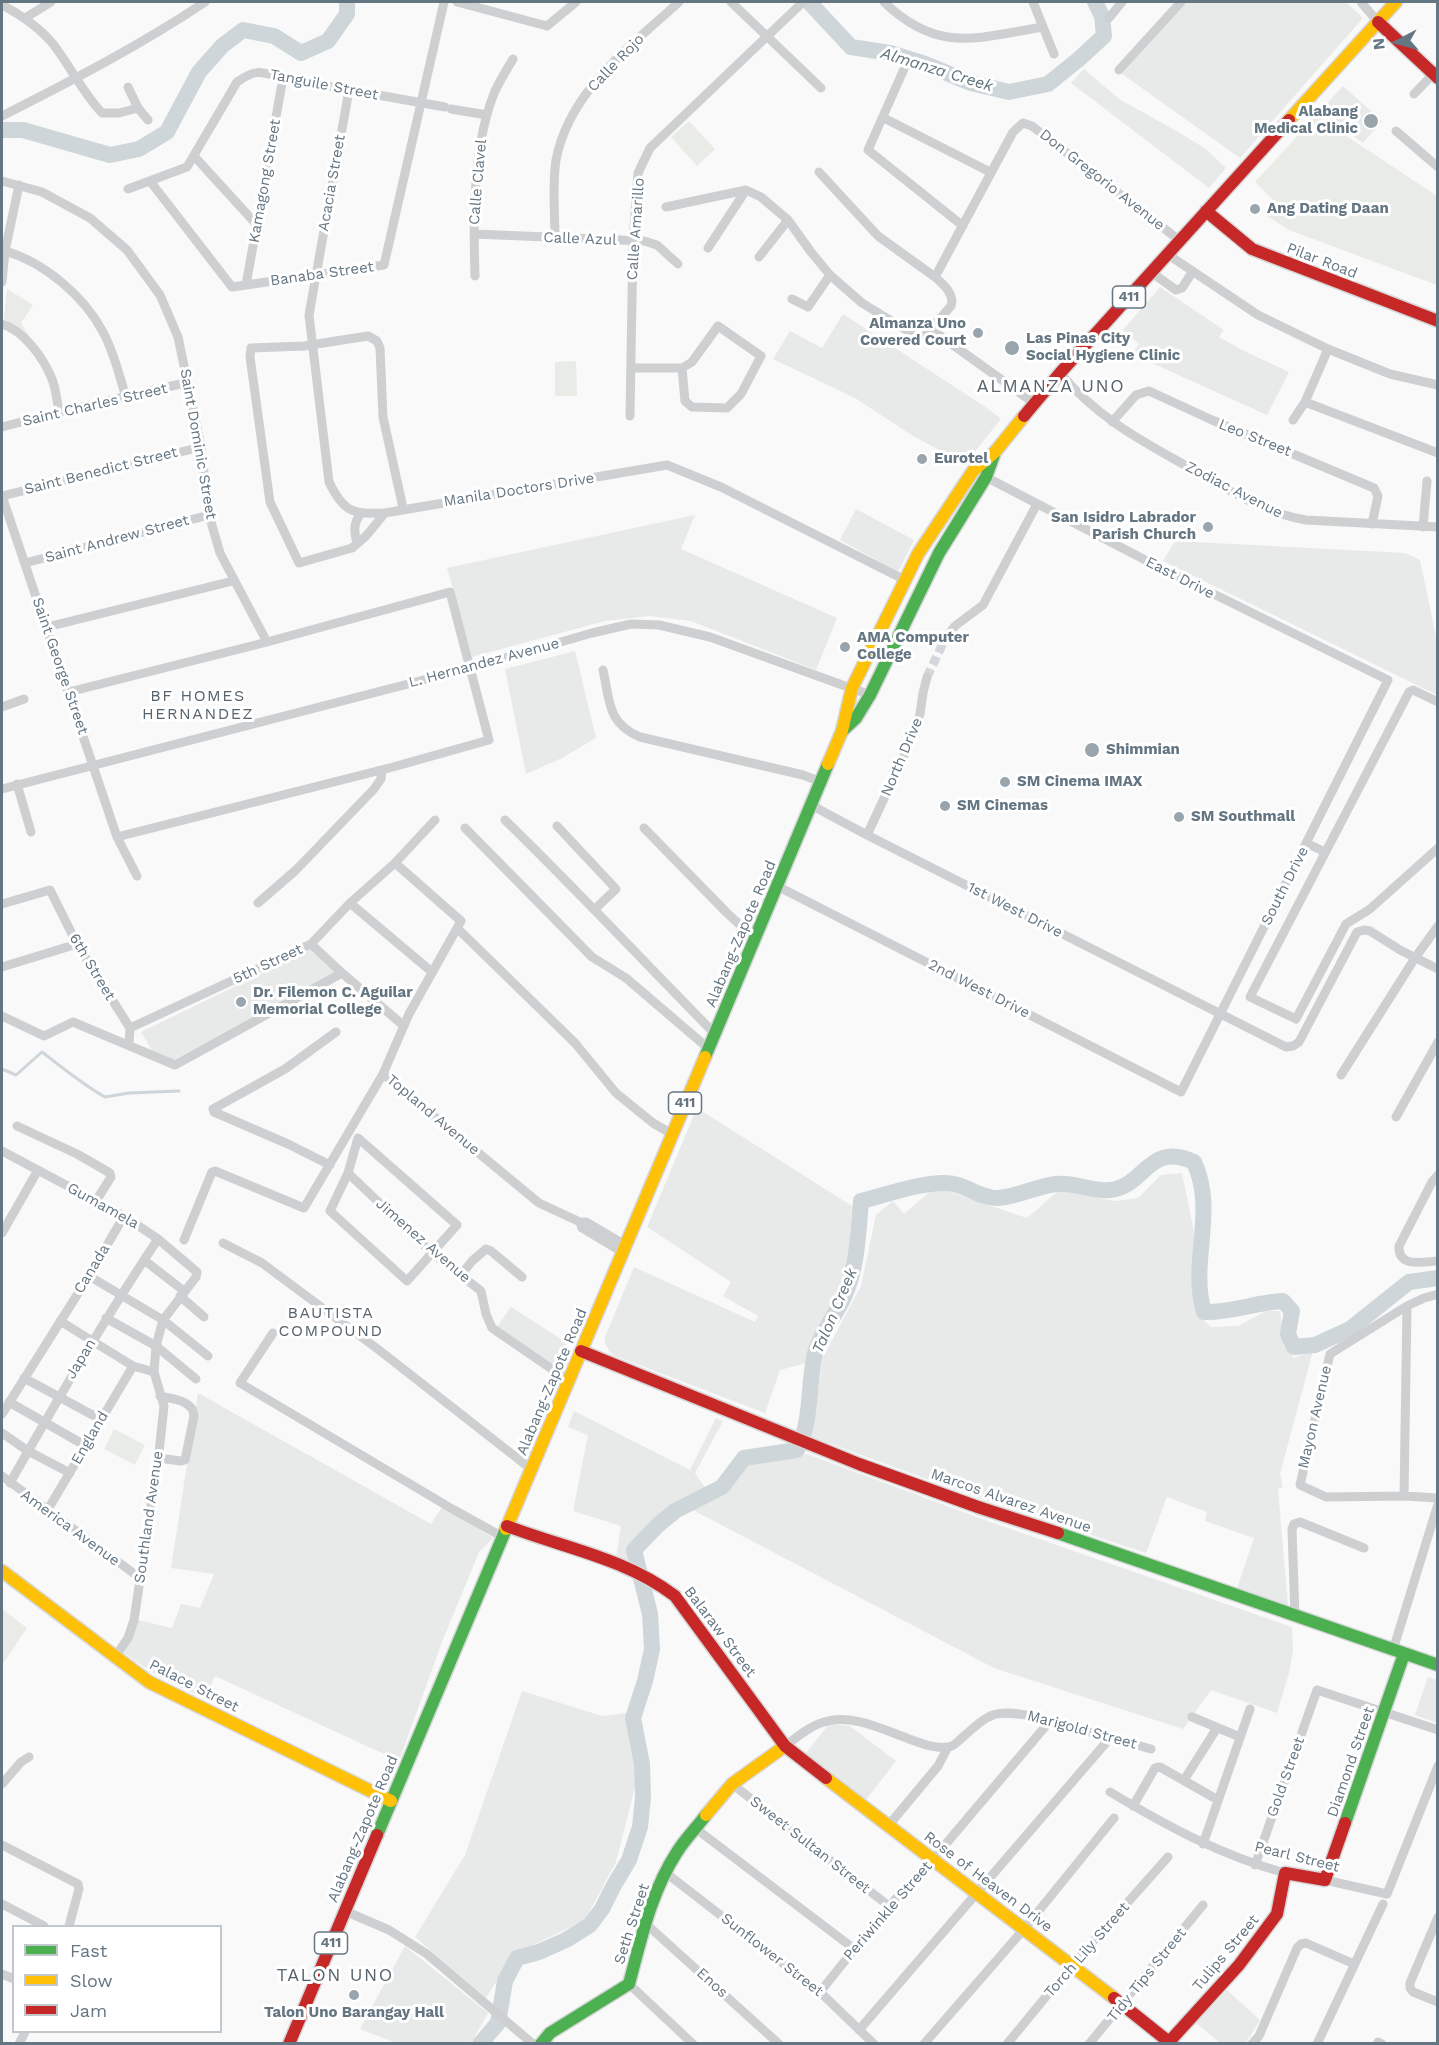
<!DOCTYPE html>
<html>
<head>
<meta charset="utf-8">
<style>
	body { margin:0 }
	#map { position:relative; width:1439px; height:2045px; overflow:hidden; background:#f9f9f9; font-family:"Work Sans",sans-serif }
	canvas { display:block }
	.frame { position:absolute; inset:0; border:3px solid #657683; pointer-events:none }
	.legend { position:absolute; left:12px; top:1925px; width:210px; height:108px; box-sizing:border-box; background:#fff; border:2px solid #c1c8cd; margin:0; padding:8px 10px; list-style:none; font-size:18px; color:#657683 }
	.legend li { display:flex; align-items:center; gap:12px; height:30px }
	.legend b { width:30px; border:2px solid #c1c8cd }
	.north { position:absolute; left:1367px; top:12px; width:60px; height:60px; -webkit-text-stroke:4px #fff; paint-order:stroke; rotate:264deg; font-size:16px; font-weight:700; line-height:24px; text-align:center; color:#657683 }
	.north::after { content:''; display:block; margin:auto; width:21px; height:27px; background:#657683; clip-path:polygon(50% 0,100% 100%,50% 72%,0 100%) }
</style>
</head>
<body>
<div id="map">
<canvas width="1439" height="2045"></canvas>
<div class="frame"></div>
<ul class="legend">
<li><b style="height:8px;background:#4caf50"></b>Fast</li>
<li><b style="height:8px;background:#ffc107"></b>Slow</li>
<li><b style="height:8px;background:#c62828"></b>Jam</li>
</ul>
<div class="north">N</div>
</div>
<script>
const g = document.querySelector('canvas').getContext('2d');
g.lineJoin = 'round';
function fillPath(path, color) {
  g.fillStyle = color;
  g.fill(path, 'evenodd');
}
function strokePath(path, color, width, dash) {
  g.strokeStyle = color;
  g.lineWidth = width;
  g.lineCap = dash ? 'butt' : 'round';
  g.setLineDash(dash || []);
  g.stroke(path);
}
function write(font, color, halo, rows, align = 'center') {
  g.font = font + ' "Work Sans",sans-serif';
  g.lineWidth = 6;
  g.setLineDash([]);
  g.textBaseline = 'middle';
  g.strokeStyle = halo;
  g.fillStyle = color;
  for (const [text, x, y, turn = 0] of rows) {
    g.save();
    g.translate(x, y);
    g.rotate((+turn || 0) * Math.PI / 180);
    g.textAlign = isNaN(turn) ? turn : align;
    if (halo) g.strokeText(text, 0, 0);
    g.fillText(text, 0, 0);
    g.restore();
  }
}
const built = new Path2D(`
	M1186,2H1346L1363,18L1240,158L1122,74Z
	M1084,69L1119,99L1180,133L1206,149L1226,168L1209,188L1071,83Z
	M1343,86L1382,121L1363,143L1319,112Z
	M1160,287L1224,330L1219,337L1242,350L1289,372L1267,415L1132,354L1139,344L1123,330Z
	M843,314L987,408L1001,419L965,464L913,436L855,398L773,359L790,331L822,348Z
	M856,509L914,540L898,572L840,540Z
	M695,515L681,549L837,618L816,670L691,621L649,616L605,621L472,657L447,568Z
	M1175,541L1405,553L1420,560L1437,641V695L1163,561Z
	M575,651L596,738L562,758L526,774L505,669Z
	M312,949L335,972L174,1060L154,1054L141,1032Z
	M697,1108L852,1206L849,1255L841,1293L810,1348L811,1362L780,1370L765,1413L613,1355L609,1351L605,1343V1337L634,1267L755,1322L758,1316L723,1296L731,1282L647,1227Z
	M1182,1173L1196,1242L1197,1314L1211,1327L1238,1326L1266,1311H1280L1285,1347L1294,1358L1313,1351L1280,1474L1283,1487L1278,1489L1288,1606L1237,1588L1254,1538L1205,1521L1207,1512L1167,1497L1146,1553L973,1496L810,1436L823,1357L861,1286L876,1215L893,1201L904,1214L935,1187L1027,1218L1059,1190L1115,1201L1138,1198L1161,1175Z
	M511,1307L567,1343L556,1366L497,1327Z
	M198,1393L431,1524L442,1507L493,1538L479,1552L442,1642L399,1761L215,1676L204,1698L159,1677L124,1653L138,1620L172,1628L181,1604L200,1608L214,1574L171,1568Z
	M574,1411L690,1470L716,1418L723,1421L695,1473L709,1493L673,1504L636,1551L633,1565L616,1558L621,1526L573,1511L588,1435L568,1427Z
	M807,1454L982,1519L1292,1627L1293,1651L1289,1673L1277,1713L1211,1690L1183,1729L994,1668L691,1509L726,1493L751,1461L783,1460Z
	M1428,1677L1437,1680V1723L1415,1715Z
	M522,1691L602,1716L627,1713L640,1768L616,1862L585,1920L513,1955L486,1998L415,1937L465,1855Z
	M829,1724L850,1726L896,1761L865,1801L805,1754Z
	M405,1946L488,2013L471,2043H396L360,2029Z
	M1227,1990L1260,2020L1246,2043H1220L1196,2023Z`);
const green = new Path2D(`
	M1316,116L1437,196V285L1289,230L1264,214L1273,200L1255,182Z
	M689,121L715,149L697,166L671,137Z
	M7,289L33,305L21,323L30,337L4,319Z
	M576,361L577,396H555V362Z
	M114,1429L145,1445L135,1465L104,1449Z
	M2,1609L27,1628L2,1665Z`);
const stream = new Path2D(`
	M2,1069L16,1075L42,1052C63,1068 82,1084 105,1097L129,1093L179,1091`);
const river = new Path2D(`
	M809,2L851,47L890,53L925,64L971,83L1009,92L1048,84L1079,59L1104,36L1102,16L1095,2
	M2,130H23L110,155L139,149L167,132L199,72L222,46L243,30L274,36L301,53L328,41L347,14V2
	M480,2044L498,2023L505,1981L517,1958L539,1952L566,1940L590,1925L602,1909L613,1887L629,1860L640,1827L643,1797L642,1764L633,1718L645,1681L652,1649L650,1614L634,1550L658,1525L675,1511L722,1487L744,1458L797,1450C813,1421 807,1382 816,1350C822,1331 836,1315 844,1297C858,1266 858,1233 861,1201C885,1195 922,1182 946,1183C964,1183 981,1199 998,1198C1018,1197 1037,1186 1056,1184C1075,1182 1092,1192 1110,1190C1146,1186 1148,1141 1194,1162C1217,1211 1189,1263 1204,1312C1232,1313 1256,1302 1283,1301L1292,1311L1288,1334L1294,1347L1315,1345L1350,1329L1409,1282L1438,1278`);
const streetTunnel = new Path2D(`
	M927,677L944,641`);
const street = new Path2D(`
	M457,2L547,26L576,2
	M731,2L821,88
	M884,2C938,54 976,38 1043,27
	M1033,2L1054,54
	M1361,2L1378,22
	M2,5C21,15 39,27 53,44C71,67 82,92 102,113H119L138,108
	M25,18L51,2
	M1109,18L1122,2
	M904,69L868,150L963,226
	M1119,70L1181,2
	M128,87L138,108L148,120
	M349,90L309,315L329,482C344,513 353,514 385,513L667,465L721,487L905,580
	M1414,94L1437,70
	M451,109L487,115
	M2,116C71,81 141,45 205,2
	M884,118L990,172
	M1396,131L1438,167
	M194,156L257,225
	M819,172L878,236L935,277
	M2,181L42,192L90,218L127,250L160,295L178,337L201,447L209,515L220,553L267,642
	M150,181L232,287L384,265L444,2
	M128,189L187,167L237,82C257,68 261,72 283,78L445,107
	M666,207L746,190L761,197L788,220L811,252L830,275L862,303L916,336H925L951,306C955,294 943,284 935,277L1013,132L1023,123L1032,126L1179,240
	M474,234L644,241L657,245L678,264
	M555,239C555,213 552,185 556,160C569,91 631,46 679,2
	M708,248L746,190
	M5,251C44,262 84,296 103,332C114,352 119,375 126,397
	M1167,254L1258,315L1328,349L1390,374L1438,385
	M759,257L788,220
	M1151,272L1176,290L1182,288L1193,271
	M475,276C473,219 473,149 493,96C498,83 506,71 513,59
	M2,282L5,251L19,185
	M246,285L283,78
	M792,299L808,307L830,275
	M2,324C24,331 43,357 52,379C56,389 57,401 59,412
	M932,330L1034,403
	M631,368H682L692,362L718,326L761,356L741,394L727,408L692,407L685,401L682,368
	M1060,373C1099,420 1146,443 1197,472C1232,492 1267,514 1306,520L1438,527
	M1305,402L1438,453
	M630,416L633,240L638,173L650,148L803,2
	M1293,420L1305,402L1328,349
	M1112,422L1136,395L1149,391L1212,420L1374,488L1378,496L1372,524
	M2,427L59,412L189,382
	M385,513L366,536L352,548L299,563L270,502L250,357L251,348L304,346L368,336L377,341L380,348L383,417L403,508
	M1423,527L1427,481
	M357,543C354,531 353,524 361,513
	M25,563L209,515
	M47,627L233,581
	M944,641L955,626L983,605L1037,504
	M603,670C610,701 607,723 640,737L803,775L821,782
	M69,692L267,642L450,592L489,740L393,767L117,837
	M1438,702L1413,690L1409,692L1250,997L1296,1019L1346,924L1370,909L1438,848
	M2,707L24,699
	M17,784L31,832
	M2,789L470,668L592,633L631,624L659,625L710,637L870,695
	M811,805L867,835L1286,1047L1293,1046L1299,1042L1357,932L1364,930L1370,931L1400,950L1438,969
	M505,820C577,890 645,963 715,1034
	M557,826L616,889L595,909
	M465,828L592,957L626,978L709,1049
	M644,828L727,913L740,925L756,935
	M867,835L914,734L920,714L923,693L927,677
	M1306,843L1325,852
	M137,876L117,837L2,496L201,447
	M777,886L1181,1092L1388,680L1151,563L984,476
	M258,903L296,870L374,789L381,779L382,770
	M350,903L432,972
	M2,904L50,890L77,944L130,1028L129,1044
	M458,929L575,1043L616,1093L653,1123L672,1134
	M311,944L342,973L404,1026
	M2,967L77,944
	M2,1016L44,1036L73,1022L175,1065L342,973
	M130,1028L311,944L350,903L395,863L435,820
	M383,1074L539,1203L580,1222H586L625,1245
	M1341,1075L1415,958L1438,926
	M1396,1117L1438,1042
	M17,1126L77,1154L110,1173L111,1177L96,1201
	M358,1138L457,1225L407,1281L330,1211L348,1173Z
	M2,1151L124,1216L158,1239L197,1272L196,1277L163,1320L156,1346L154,1372L164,1406L159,1452L134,1620L128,1638L115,1657
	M330,1165L288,1144L214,1112L213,1109L285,1069L336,1032
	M348,1173L431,1252L481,1291L486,1314L492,1328L568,1380
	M1438,1175L1432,1182L1399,1246C1398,1268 1422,1262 1438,1261
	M580,1222L582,1228L622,1252
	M2,1233L38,1170
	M184,1240L212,1172L215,1171L304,1208L383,1074L409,1014L461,921L395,863
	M223,1243L262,1263L379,1350L531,1469
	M144,1260L184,1291
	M89,1276L163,1320L208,1356
	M460,1276L472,1261L486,1249L491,1251L522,1277
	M1438,1294L1424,1298L1407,1306L1330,1354L1300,1485L1326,1497L1404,1496L1438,1498
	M180,1296L204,1317
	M106,1318L156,1346L196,1379
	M60,1321L133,1366L154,1372
	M273,1333L240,1383L454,1510L503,1537
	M24,1378L100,1419
	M9,1402L86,1446
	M2,1414L89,1276L124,1216
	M2,1433L28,1451L70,1473
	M158,1458L181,1461L185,1460L194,1416C193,1400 172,1399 160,1396
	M2,1476L140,1578
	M10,1483C57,1400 105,1318 158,1239
	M1404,1496L1407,1306
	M47,1511L133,1366
	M1295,1616L1292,1529L1294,1524L1300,1522L1364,1548
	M1393,1650L1438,1504
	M1192,1717L1240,1737
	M785,1746C797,1737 810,1726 824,1722C852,1713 886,1731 912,1740C923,1744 936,1749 948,1747C954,1747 958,1741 963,1737C990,1713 994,1709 1032,1716L1151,1749
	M1184,1780L1217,1728
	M2,1784L21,1762L29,1757
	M732,1784L889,1906
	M1110,1792C1167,1826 1220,1855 1285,1873
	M1133,1806L1155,1768L1160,1767L1218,1800
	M888,1826L938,1766L948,1747
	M695,1828L853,1948
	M1203,1844L1250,1709
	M2,1845L78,1884L79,1889L69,1926
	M1255,1865L1317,1690L1438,1730
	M666,1873L820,1992L874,2044
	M1325,1880L1387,1894L1438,1766
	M2,1904L44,1926
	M345,1911L389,1930L427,1954L533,2044
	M1438,1917L1410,1983V1988L1413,1992L1438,2002
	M645,1923L779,2044
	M2,1974L14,1979
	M629,1984L693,2044
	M820,1992L889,1906L933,1859L1050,1721
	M859,2030L1110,1738
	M1378,2042L1382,2044
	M19,2044L25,2032
	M924,2044L1024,1929L1114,1818
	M1007,2044L1072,1965L1168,1857
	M1089,2044L1203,1905
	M1252,2044L1259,2036L1297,1948L1301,1944L1306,1943L1354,1964
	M1317,2044L1383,1904`);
const fast = new Path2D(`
	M842,731L856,718L870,695L939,553L986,477L994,455
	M705,1057L828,764
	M1058,1533L1438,1665
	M1345,1823L1404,1654
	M377,1835L506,1529
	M541,2044L550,2033L629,1984C641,1939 651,1892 677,1852C685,1839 697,1827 706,1815`);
const slow = new Path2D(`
	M1289,120L1396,2
	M828,764L842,731L852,688L918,554L973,471L995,452L1024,416
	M506,1529L705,1057
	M2,1571L149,1682L391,1801
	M826,1778L1114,1998
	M706,1815L732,1784L785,1746`);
const jam = new Path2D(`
	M1378,22L1438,78
	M1206,211L1252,249L1438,321
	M1024,416L1060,373L1289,120
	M581,1351L859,1464L978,1507L1058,1533
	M507,1526C564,1548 625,1558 675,1596L785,1746L826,1778
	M1114,1998L1169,2042L1239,1965L1277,1914L1285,1873L1325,1880L1345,1823
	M289,2044L377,1835`);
const markers = [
	[1371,121,8,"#99a4ac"],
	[1255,209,6,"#99a4ac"],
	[978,333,6,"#99a4ac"],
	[1012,348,8,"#99a4ac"],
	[922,459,6,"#99a4ac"],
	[1208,527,6,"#99a4ac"],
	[845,647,6,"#99a4ac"],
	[1092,750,8,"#99a4ac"],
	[1005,782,6,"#99a4ac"],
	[945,806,6,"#99a4ac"],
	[1179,817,6,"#99a4ac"],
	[241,1002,6,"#99a4ac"],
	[354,1995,6,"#99a4ac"]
];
const shields = [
	[1129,297,33],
	[685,1103,33],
	[331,1943,33]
];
const shieldNames = [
	["411",1129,297],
	["411",685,1103],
	["411",331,1943]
];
const streetNames = [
	["Calle Rojo",616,63,-46],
	["Tanguile Street",324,85,11],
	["Don Gregorio Avenue",1102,180,38],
	["Kamagong Street",265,181,-80],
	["Calle Clavel",478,182,-85],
	["Acacia Street",332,183,-80],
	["Calle Amarillo",636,229,-86],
	["Calle Azul",580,239,2],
	["Pilar Road",1322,261,21],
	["Banaba Street",322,274,-8],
	["Saint Charles Street",95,405,-13],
	["Leo Street",1255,438,22],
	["Saint Dominic Street",198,444,80],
	["Saint Benedict Street",101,471,-14],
	["Manila Doctors Drive",519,490,-9],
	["Zodiac Avenue",1234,490,27],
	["Saint Andrew Street",117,539,-15],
	["East Drive",1180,578,27],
	["L. Hernandez Avenue",484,663,-15],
	["Saint George Street",60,666,71],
	["North Drive",902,757,-67],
	["South Drive",1285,886,-63],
	["1st West Drive",1015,910,27],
	["Alabang-Zapote Road",741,934,-67],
	["5th Street",268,964,-25],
	["6th Street",92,967,59],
	["2nd West Drive",979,989,27],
	["Topland Avenue",433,1115,40],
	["Gumamela",103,1206,29],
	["Jimenez Avenue",423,1241,41],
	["Canada",92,1269,-59],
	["Japan",81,1359,-59],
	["Alabang-Zapote Road",552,1382,-67],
	["Mayon Avenue",1315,1417,-77],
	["England",90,1438,-60],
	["Marcos Alvarez Avenue",1011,1501,19],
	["Southland Avenue",149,1517,-82],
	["America Avenue",70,1528,36],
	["Balaraw Street",720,1632,53],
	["Palace Street",194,1686,27],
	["Marigold Street",1082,1730,15],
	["Diamond Street",1351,1762,-71],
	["Gold Street",1286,1777,-70],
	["Alabang-Zapote Road",363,1829,-67],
	["Sweet Sultan Street",810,1845,38],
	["Pearl Street",1297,1857,14],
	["Rose of Heaven Drive",988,1882,37],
	["Periwinkle Street",888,1911,-49],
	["Seth Street",632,1924,-72],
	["Torch Lily Street",1087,1950,-49],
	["Tulips Street",1226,1953,-50],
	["Sunflower Street",772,1955,38],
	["Tidy Tips Street",1147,1975,-51],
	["Enos",712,1983,42]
];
const poiNames = [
	["Alabang",1358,112,"right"],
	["Medical Clinic",1358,129,"right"],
	["Ang Dating Daan",1267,209],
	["Almanza Uno",966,324,"right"],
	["Covered Court",966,341,"right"],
	["Las Pinas City",1026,339],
	["Social Hygiene Clinic",1026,356],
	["Eurotel",934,459],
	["San Isidro Labrador",1196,518,"right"],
	["Parish Church",1196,535,"right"],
	["AMA Computer",857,638],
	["College",857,655],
	["Shimmian",1106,750],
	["SM Cinema IMAX",1017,782],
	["SM Cinemas",957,806],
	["SM Southmall",1191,817],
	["Dr. Filemon C. Aguilar",253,993],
	["Memorial College",253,1010],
	["Talon Uno Barangay Hall",354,2013,"center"]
];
const waterNames = [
	["Almanza Creek",937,70,17],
	["Talon Creek",835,1311,-67]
];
const neighbourhoodNames = [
	["BF HOMES",198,696],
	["HERNANDEZ",198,714],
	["BAUTISTA",331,1313],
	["COMPOUND",331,1331]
];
const quarterNames = [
	["ALMANZA UNO",1051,387],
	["TALON UNO",335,1976]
];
fillPath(built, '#e8e9e9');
fillPath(green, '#e8ebe6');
strokePath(stream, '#ced6d9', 3);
strokePath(river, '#ced6d9', 16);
strokePath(streetTunnel, '#d4d8dc', 9, [9, 4.5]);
strokePath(fast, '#d5d6d7', 15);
strokePath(slow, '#d5d6d7', 15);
strokePath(jam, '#d5d6d7', 15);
strokePath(street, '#cecfd0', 9);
strokePath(fast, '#4caf50', 12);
strokePath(slow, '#ffc107', 12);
strokePath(jam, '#c62828', 12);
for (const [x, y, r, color] of markers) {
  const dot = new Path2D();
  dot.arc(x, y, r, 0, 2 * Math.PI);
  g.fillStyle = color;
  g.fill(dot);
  strokePath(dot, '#fff', 2);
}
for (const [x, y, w] of shields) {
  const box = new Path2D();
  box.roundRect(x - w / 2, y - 11, w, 22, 4.5);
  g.fillStyle = '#fff';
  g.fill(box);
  strokePath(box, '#657683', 1.5);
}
write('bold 14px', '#657683', null, shieldNames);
write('15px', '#657683', '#fff', streetNames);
write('bold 15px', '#657683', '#fff', poiNames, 'left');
write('italic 16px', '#60757c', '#fff', waterNames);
g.letterSpacing = '1.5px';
write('16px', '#57646e', '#fff', neighbourhoodNames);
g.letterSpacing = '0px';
g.letterSpacing = '1.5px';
write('18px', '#57646e', '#fff', quarterNames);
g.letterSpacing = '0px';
</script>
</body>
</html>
